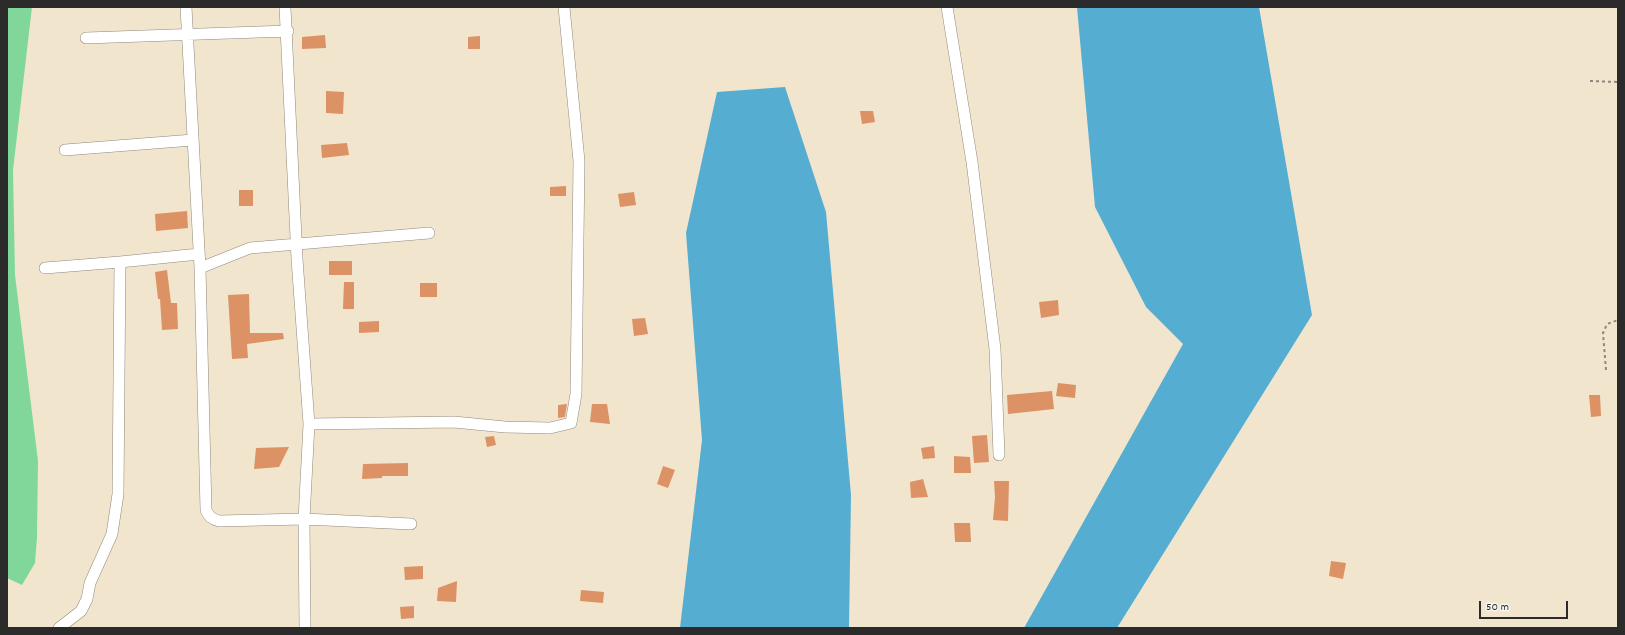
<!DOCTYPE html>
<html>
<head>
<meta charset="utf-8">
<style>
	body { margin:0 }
	#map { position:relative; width:1625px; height:635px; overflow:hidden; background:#f2e5ce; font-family:Dekko,sans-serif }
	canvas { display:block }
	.frame { position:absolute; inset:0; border:8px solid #2b2b2b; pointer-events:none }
	.scale { position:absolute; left:1479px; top:601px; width:89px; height:18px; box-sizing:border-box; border:2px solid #2b2b2b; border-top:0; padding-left:5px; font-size:12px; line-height:14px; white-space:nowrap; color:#2b2b2b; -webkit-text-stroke:3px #f6f6f2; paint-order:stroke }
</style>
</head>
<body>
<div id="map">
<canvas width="1625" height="635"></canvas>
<div class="frame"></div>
<div class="scale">50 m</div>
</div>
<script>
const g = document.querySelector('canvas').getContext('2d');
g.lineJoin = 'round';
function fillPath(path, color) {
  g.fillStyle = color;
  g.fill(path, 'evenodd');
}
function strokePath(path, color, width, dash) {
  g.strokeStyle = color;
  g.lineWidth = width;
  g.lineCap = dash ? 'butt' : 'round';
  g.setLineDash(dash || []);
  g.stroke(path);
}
const green = new Path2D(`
	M7,7H32L13,170L15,275L38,461L37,537L35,563L22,585L7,578Z`);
const water = new Path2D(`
	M1077,7H1259L1312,315L1117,628H1024L1183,344L1146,307L1095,207Z
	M785,87L826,212L851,495L849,628H680L702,440L686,233L717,92Z`);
const building = new Path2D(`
	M325,35L326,48L302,49V37Z
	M480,36V49H468V37Z
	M326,91L344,92L343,114L326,113Z
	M860,111H873L875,122L862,124Z
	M347,143L349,155L322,158L321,145Z
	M566,186V196H550V187Z
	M239,190H253V206H239Z
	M634,192L636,205L620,207L618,194Z
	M187,211L188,228L156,231L155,214Z
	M329,261H352V275H329Z
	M167,270L171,303H177L178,329L162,330L160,299H158L155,272Z
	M344,282H354V309H343Z
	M420,283H437V297H420Z
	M249,294L250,333H283L284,339L247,344L248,358L232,359L228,295Z
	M1058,300L1059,315L1041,318L1039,302Z
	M645,318L648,334L634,336L632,319Z
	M379,321V332L359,333V322Z
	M1058,383L1076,385L1075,398L1056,396Z
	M1052,391L1054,409L1008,414L1007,395Z
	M1589,395H1600L1601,416L1591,417Z
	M567,404L565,417L558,418V405Z
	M592,404H607L610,424L590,422Z
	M987,435L989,462L974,463L972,436Z
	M494,436L496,445L487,447L485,437Z
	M934,446L935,458L923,459L921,448Z
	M289,447L279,467L254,469L256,448Z
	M954,456L970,457L971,473H954Z
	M408,463V476H382V478L362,479L363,464Z
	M663,466L675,470L668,488L657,484Z
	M923,479L928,497L911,498L910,482Z
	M994,481H1009L1008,521L993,520L995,497Z
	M954,523H970L971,542H955Z
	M1331,561L1346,563L1343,579L1329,576Z
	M423,566V579L405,580L404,567Z
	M457,581L456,602L437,601L438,588Z
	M581,590L604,592L603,603L580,601Z
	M414,606V618L401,619L400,607Z`);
const path = new Path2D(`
	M1590,81L1618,82
	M1606,370L1603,333L1607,324L1618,320`);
const minor = new Path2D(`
	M186,7L200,268L206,510C209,517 212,519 219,521L304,519L411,524
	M285,7L297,259L309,424L304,519L305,628
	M947,7L972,162L995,349L999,455
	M86,38L288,31
	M65,150L193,140
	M45,268L120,262L199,254
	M200,268L250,248L429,233
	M309,424L454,422L505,427L550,428L571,423L576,394L579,161L564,7
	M59,628L81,611L87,599L90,583L112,534L118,494L120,262`);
fillPath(green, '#81d79a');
fillPath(water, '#55add2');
fillPath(building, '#dc9264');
strokePath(minor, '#8e887c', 12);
strokePath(path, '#8e887c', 2, [3, 3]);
strokePath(minor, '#fff', 11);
</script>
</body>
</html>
